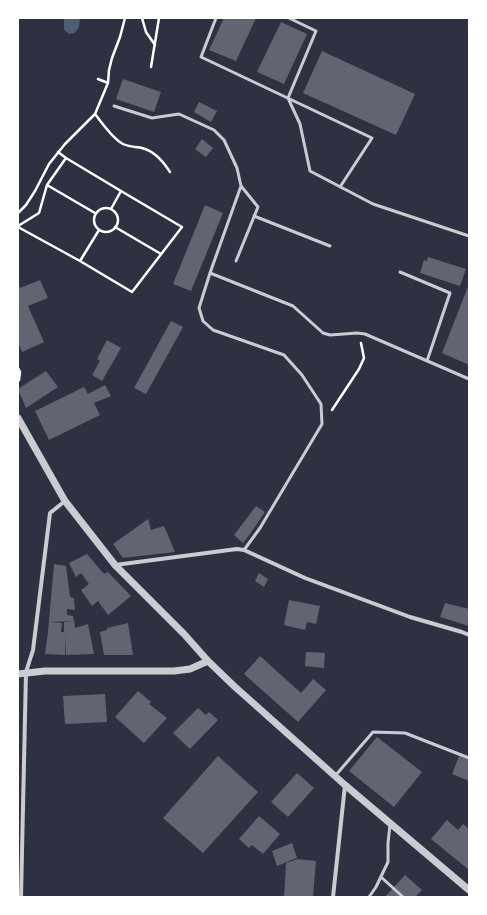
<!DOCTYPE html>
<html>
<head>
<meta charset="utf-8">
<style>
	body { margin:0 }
	#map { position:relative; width:487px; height:915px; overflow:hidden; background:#2d3142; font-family:"PT Sans Narrow",sans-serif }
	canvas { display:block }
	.frame { position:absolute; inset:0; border:19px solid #fff; pointer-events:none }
</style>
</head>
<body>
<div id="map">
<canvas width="487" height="915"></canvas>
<div class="frame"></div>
</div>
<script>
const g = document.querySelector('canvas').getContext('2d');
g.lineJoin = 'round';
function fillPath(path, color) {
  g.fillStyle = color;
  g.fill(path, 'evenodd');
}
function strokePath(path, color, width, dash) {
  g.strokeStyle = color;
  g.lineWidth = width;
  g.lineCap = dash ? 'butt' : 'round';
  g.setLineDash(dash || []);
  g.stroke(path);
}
const water = new Path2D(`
	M64,18H80L79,27L75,33L69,34L64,30Z`);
const building = new Path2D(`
	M224,18H256L236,61L209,50Z
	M281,22L307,34L284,84L257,72Z
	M322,51L415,94L396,135L303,93Z
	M123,79L161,92L154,112L116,99Z
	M199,102L217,111L211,122L194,112Z
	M202,139L213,148L206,157L195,149Z
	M205,205L223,213L191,291L173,284Z
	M428,257L466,269L460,286L420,273L424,260L427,261Z
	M40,280L48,298L28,306L44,342L22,352L18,343V282L20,288Z
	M469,284V365L442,353Z
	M171,321L183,327L146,394L134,388Z
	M107,340L121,348L102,381L92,375L100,361L97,359Z
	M46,371L58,387L26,408L18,389Z
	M105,385L111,396L94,403L100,415L49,440L35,411L84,387L88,394Z
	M256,506L265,512L250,534L243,543L234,535Z
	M148,519L151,530L164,526L175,552L123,558L113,544Z
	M87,554L104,574L108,572L131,596L108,615L98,601L92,606L81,590L89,584L81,573L76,577L69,563Z
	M54,564L66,566L70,597L74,598L75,610L67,609V615L73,616L74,621L50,622L62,623L61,632H64V622L74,621L75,628L88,624L94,654L66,655L65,634V655L45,654L48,632Z
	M259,573L268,579L264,587L255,581Z
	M289,600L320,606L316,624L307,622L305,630L284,625Z
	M445,603L469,609V626L440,617Z
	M128,623L133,655H104L100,632L107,630V628Z
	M306,652L325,653L324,668L305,666Z
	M260,656L301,693L313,679L326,690L298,722L244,674Z
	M138,691L151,702L149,704L167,718L144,743L115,717Z
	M105,694L107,722L65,724L63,696Z
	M198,708L206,715L209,712L218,720L190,749L173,733Z
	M377,737L422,772L394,807L349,771Z
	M218,756L258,792L203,853L163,818Z
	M459,756L469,760V781L452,774Z
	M297,773L314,788L288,817L271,802Z
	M259,816L280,834L263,854L252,845L249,848L239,839Z
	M447,820L458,830L463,824L469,829V870L431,839Z
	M292,843L297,858L277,866L272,851Z
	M298,859L316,861L313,897H284L286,863Z
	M405,875L422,890L415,897H385Z`);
const path = new Path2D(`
	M142,18L146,32L155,45
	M151,67L159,18
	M98,79L108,83
	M95,114C103,124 112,138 123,144C129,147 136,147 142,148C154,151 163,161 170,172
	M58,152L66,158
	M47,185L95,213
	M94 220a12 12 0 1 1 24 0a12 12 0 1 1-24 0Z
	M18,213L26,205L35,191L49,164L65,144L95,114L108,83L109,70L112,58L120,37L125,18
	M18,226L39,213L47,185L66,158L121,191L111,209
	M18,227L80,261L99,230
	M115,227L161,254
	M80,261L132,292L182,227L121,191
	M18,368L20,372L19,380H18
	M332,410L359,369L364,358L361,343`);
const service = new Path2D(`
	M216,18L201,57L372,138L340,187
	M289,18L316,31L288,98L300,124L310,171L373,204L469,236
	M114,106L152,118L179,114L214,130L224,140L237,168L241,186L210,273L293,306L323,333L330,335L357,333L365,334L469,379
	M254,216L330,246
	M236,261L258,207L241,186
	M400,272L450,293L427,361
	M210,273L199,308L203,321L213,330L284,355L302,375L321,404L322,424L260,528L244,550
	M335,776L373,732L405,733L469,758
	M381,877L403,897
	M369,897L376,887L388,862V843L390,825`);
const minor = new Path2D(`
	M115,565L237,549L244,550L305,578L410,617L462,632L469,635
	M21,897L26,672L33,650L50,513L65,501
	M333,897L345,785`);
const tertiary = new Path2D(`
	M18,418L65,501L115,565L184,634L208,661L234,686L345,785L469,890
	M18,674L45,671H174L190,669L208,661`);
fillPath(water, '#4f5d75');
fillPath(building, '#626471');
strokePath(path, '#fff', 2.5);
strokePath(service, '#caccd0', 3);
strokePath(minor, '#caccd0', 4);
strokePath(tertiary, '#caccd0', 7);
</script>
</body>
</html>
